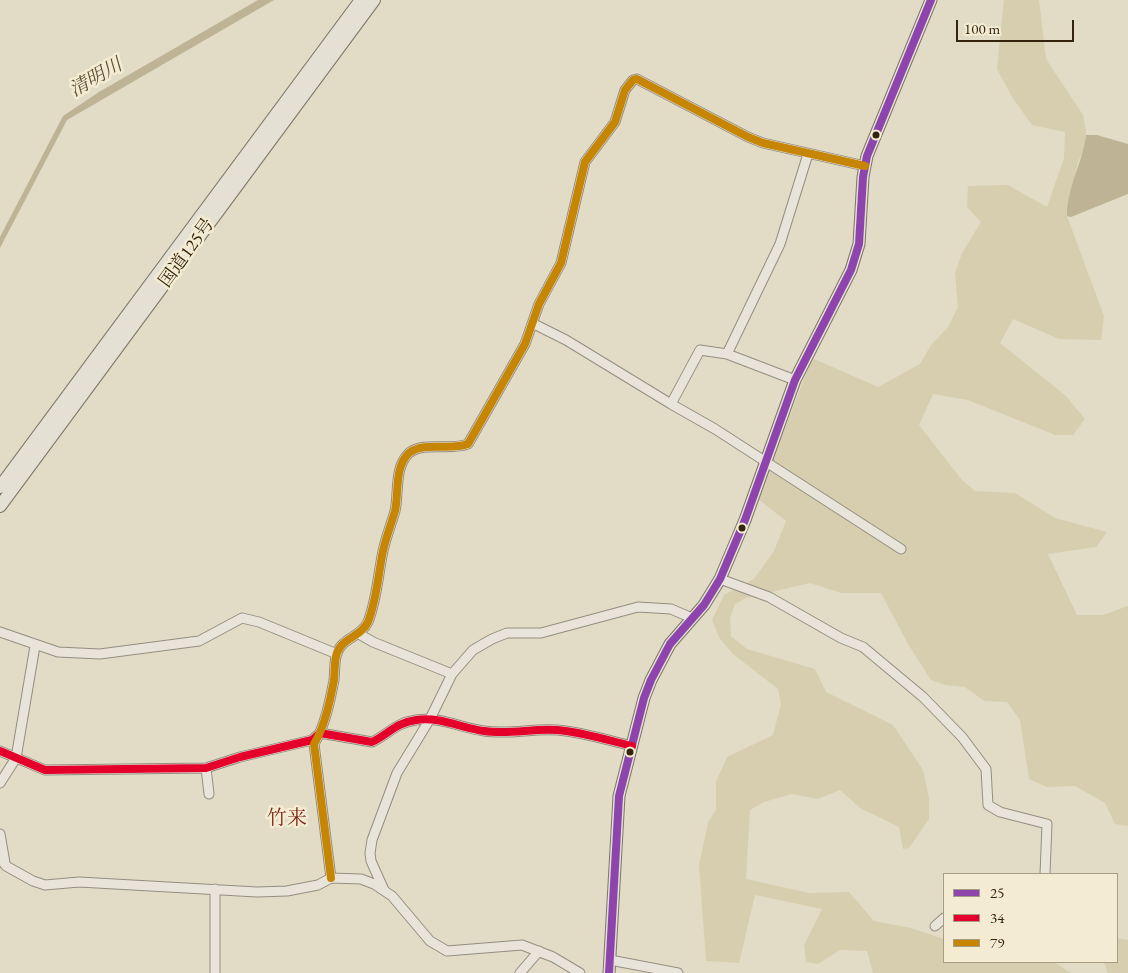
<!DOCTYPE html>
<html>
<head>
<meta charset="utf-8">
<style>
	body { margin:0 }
	#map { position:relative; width:1128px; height:973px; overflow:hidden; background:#e2dcc6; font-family:"EB Garamond",serif }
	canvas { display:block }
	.legend { position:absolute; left:943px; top:873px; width:175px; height:90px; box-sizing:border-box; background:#f3ecd3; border:1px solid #a79c84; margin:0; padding:6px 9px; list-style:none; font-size:15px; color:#34230d }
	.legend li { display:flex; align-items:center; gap:10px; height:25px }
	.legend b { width:25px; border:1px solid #a79c84 }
	.scale { position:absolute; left:956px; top:20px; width:118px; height:22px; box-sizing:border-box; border:2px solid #34230d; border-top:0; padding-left:6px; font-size:15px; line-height:18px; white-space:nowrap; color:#34230d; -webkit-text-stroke:4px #f3ecd3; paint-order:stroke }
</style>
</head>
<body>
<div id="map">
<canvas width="1128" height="973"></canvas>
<ul class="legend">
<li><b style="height:6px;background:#8e44ad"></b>25</li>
<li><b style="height:6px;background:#e4002b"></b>34</li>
<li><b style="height:6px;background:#c68503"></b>79</li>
</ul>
<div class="scale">100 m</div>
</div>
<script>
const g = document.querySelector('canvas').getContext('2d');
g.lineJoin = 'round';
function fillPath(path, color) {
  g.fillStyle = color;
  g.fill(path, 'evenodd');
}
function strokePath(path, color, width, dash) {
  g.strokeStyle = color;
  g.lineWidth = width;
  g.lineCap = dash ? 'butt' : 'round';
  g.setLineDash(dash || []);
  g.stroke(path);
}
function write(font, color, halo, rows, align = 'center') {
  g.font = font + ' "EB Garamond","Noto Serif JP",serif';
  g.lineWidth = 5;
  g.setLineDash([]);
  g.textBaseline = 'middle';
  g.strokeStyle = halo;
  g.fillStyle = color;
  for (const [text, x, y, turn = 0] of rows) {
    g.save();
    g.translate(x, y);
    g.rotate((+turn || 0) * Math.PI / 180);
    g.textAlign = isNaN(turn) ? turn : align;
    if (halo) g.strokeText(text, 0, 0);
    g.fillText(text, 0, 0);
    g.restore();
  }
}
const green = new Path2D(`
	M1004,0H1039L1046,59L1083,115L1086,131L1085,147L1078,162L1067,216L1104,316L1101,340L1059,339L1013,319L1000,343L1066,396L1085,419L1073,435H1055L968,400L933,394L919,425L962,480L975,491L1015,493L1055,518L1107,532L1096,547L1048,554L1077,615H1103L1128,606V826L1115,824L1105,803L1075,786L1047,787L1029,779L1020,720L1007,702L984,701L965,687L945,685L931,680L908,644L881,593H841L810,583L746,598L735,604L730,618L731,636L747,649L815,669L826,692L893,725L923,770L929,798V819L909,848L903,849L899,827L860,808L840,790L818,799L792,794L764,802L750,810L746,879L809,893L849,892L874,921L911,928L944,939V962H1054L1071,973H873L867,951L840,950L818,964L806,962L804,945L822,909L755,895L739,963L706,961L699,865L708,823L716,809V782L727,757L773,735L781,704L778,689L733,654L720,639L712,620L724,595L754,579L774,551L786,521L758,499L812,358L878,387L920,364L931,345L948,327L958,307L955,273L962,253L981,222L967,207L968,186L1008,185L1047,207L1064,158L1065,132L1032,125L1012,97L997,69Z
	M1117,938L1128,940V973H1108L1104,962H1117Z`);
const water = new Path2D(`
	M258,0H274L67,120L0,248V237L63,116L99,92Z
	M1086,135H1097L1128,144V194L1071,217L1067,216C1067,187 1083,162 1086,135Z`);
const minor = new Path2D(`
	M534,324L566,340L671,404L700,350L727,354L795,380
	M727,354L780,244L808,154
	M671,404L715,429L901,549
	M720,579L769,597L841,638L863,647L923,697L962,737L986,769L988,805L1000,812L1047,824L1045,874
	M0,632L58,652L100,654L199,641L242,618L259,622L337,654
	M359,634L373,642L452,674
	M0,751L45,770L206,768L240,757L312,740L320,733L372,742C389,734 395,723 416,720C438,716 462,728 484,731C509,735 533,728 557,730C582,732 607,740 632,746
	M206,768L209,794
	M0,783L16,758L35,646
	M0,834L5,863
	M0,858L6,866L33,881L45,885L79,882L257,892L287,891L318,885L331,878L361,879L374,884L392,896L430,941L447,951L522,945L553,957L580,973
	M331,878L314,744C325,726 330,701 334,680C335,671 334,661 337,653C342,638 361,637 368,622C377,599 378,575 383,551C386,537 391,525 395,511C399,494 394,467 409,453C423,441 451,451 468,444L525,344L539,304L561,263L585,162L615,122L625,90L633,80L637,79L748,137L763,143L865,166
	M384,890L371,861L370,853L372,840L397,773L430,719L452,674L473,650L492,639L507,633H541L638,607L671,609L692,618
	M935,926L944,918
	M610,960L678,973
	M215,973V889
	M520,973L539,951`);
const major = new Path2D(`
	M609,973L619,796L644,698L651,680L670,644L704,605L720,579L745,520L795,380L851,270L859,244L863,177L867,156L931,0`);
const highway = new Path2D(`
	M0,487L361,0
	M0,506L374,0`);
const bus1 = new Path2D(`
	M609,973L619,796L644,698L651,680L670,644L704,605L720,579L745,520L795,380L851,270L859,244L863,177L867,156L931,0`);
const bus2 = new Path2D(`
	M0,751L45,770L206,768L240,757L312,740L320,733L372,742C389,734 395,723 416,720C438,716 462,728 484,731C509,735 533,728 557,730C582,732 607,740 632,746`);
const bus3 = new Path2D(`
	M331,878L314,744C325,726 330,701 334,680C335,671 334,661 337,653C342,638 361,637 368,622C377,599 378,575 383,551C386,537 391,525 395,511C399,494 394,467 409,453C423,441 451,451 468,444L525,344L539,304L561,263L585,162L615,122L625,90L633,80L637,79L748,137L763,143L865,166`);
const markers = [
	[876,135,4.5,"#34230d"],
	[742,528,4.5,"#34230d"],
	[630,752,4.5,"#34230d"]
];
const streetNames = [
	["国道125号",187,253,-54]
];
const waterNames = [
	["清明川",96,78,-30]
];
const quarterNames = [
	["竹来",287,819]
];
fillPath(green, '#d7ceaf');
fillPath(water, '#beb395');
strokePath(minor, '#948e80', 11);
strokePath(major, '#7b7567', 13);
strokePath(highway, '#7b7567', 14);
strokePath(minor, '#e8e4da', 9);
strokePath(major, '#e4e0d4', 11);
strokePath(highway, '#e4e0d4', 12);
strokePath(bus1, '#8e44ad', 8);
strokePath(bus2, '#e4002b', 8);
strokePath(bus3, '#c68503', 8);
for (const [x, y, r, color] of markers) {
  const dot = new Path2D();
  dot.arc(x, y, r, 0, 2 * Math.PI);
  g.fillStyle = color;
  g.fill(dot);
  strokePath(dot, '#f3ecd3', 2);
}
write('18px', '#34230d', '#f3ecd3', streetNames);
write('italic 19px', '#5f4f35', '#f3ecd3', waterNames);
write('20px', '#7a1f14', '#f3ecd3', quarterNames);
</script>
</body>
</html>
